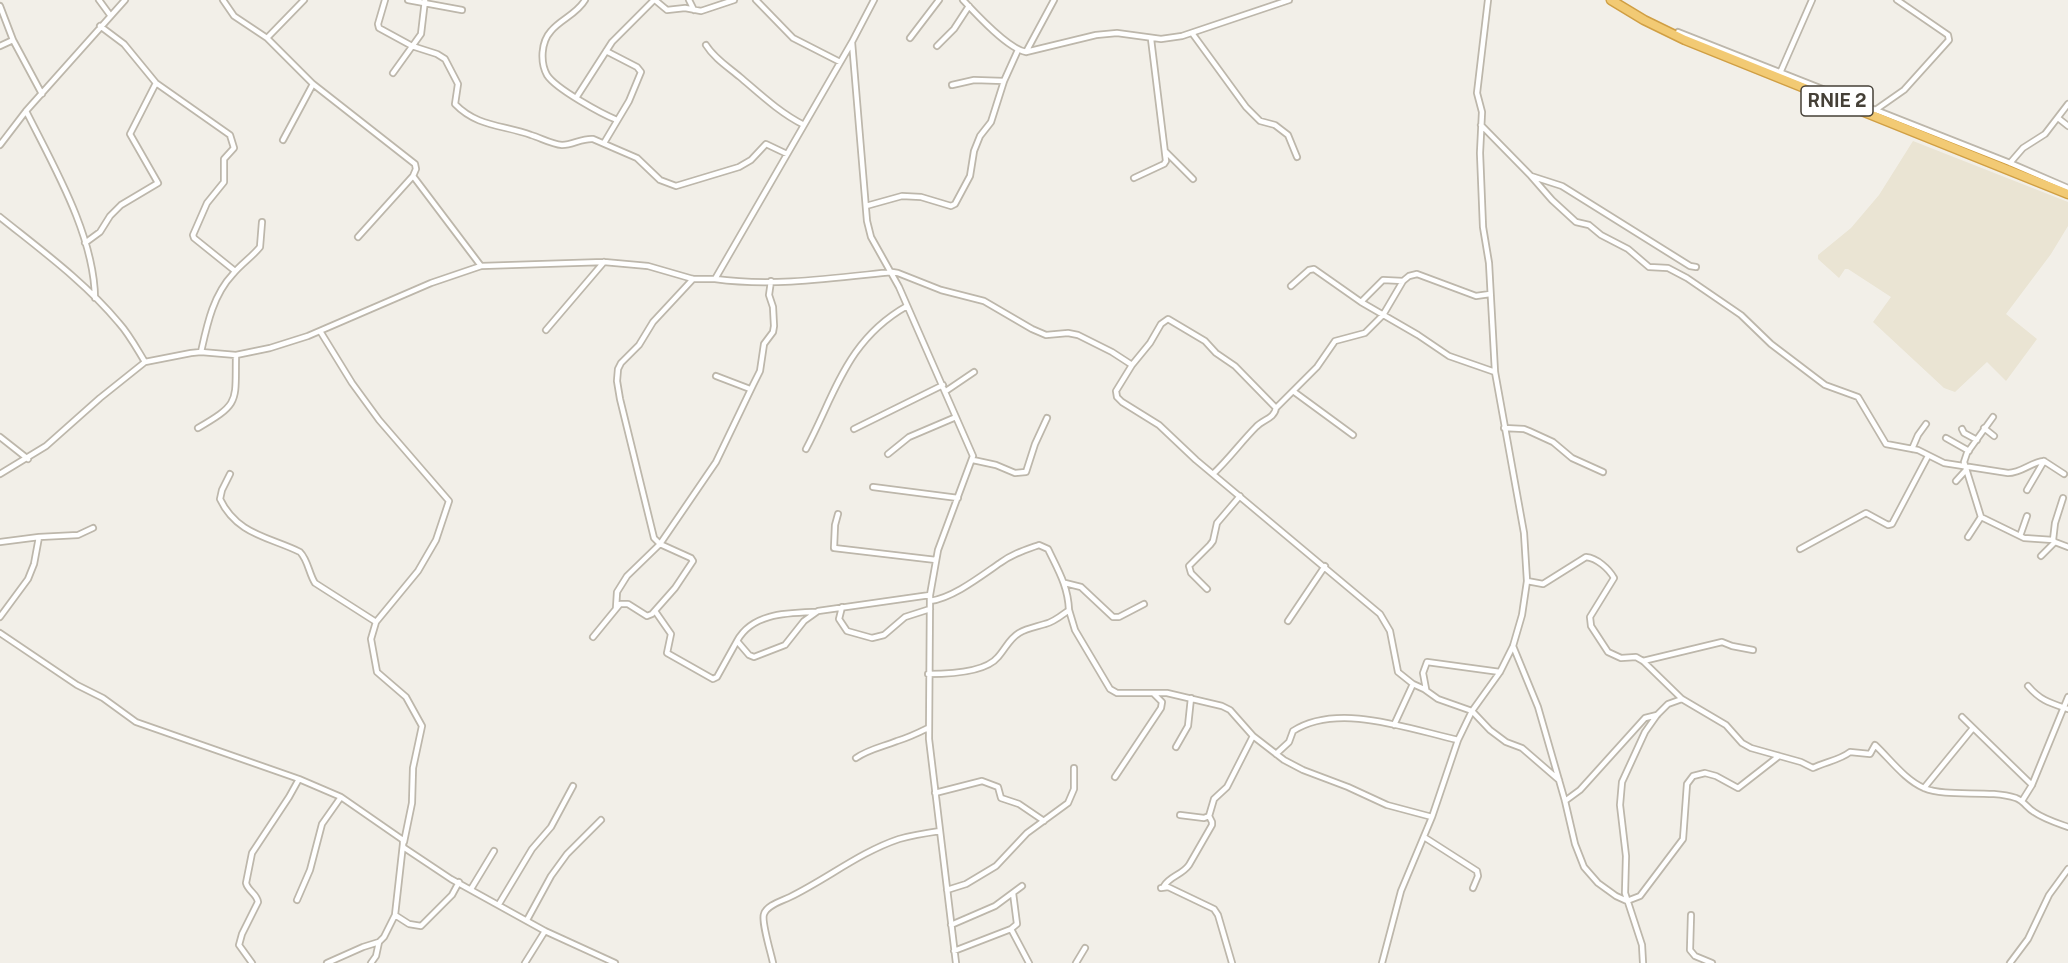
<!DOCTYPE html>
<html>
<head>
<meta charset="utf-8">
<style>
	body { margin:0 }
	canvas { display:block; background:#f2efe8 }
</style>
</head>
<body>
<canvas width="2068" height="963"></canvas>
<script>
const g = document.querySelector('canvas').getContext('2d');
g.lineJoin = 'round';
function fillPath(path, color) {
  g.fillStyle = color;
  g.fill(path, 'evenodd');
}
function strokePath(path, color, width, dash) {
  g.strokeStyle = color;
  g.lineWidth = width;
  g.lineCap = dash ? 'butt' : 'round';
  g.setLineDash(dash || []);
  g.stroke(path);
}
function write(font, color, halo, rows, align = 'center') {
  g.font = font + ' "Public Sans",sans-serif';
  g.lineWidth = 4.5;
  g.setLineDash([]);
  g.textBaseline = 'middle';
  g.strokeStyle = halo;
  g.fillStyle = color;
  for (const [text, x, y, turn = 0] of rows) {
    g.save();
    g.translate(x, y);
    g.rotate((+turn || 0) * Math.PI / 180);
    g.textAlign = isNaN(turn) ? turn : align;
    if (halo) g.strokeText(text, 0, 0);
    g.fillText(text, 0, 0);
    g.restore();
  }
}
const education = new Path2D(`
	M1913,141L2068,202V226L2051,254L2006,314L2037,339L2006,381L1987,362L1955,392L1944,388L1873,322L1891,297L1848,269H1845L1839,278L1818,259V255L1851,228L1879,195Z`);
const street = new Path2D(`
	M99,0L110,15
	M223,0L234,16L267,38L313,84L415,164L416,169L413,176L358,237
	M385,0L378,24L379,28L412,46L437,54L445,59L458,84L455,104C477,127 504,125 531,135C541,138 551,144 562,145C573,145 582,138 593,139L637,158L660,180L676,186L739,167L751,160L766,144L787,154
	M408,0L462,10
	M585,0C577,14 561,19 551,31C541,42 540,62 547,75C556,89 602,114 617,120
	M655,0L667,10L685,8L701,11L734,0
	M689,0L694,10
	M756,0L793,38L840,62
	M874,0L852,42L867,221L871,237L899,287L973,456L938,550L930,595L929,739L956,963
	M963,0C976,14 1008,49 1026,52L1096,35L1117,33L1161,39L1182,36L1289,0
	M0,6L13,40L42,94
	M100,26L124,44L156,83L230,135L234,148L224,159V182L207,203L193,235L194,238L235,271
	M1678,32L2010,163L2068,188
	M1192,33L1246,107L1260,121L1275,125L1288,135L1297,157
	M267,38L304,0
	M910,38L939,0
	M706,45C714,58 728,67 740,77C760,94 780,113 804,125
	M0,46L13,40
	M937,46L954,29L969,6
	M1026,52L1054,0
	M393,73L421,34L425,0
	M1780,73L1812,0
	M952,85L974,80L1004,81
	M576,98L612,42L654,0
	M26,111C54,167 94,235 95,298
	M1874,111L1904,90L1949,40L1948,35L1897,0
	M2058,118L2068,126
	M1481,125L1531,176L1562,186L1690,266L1696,267
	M283,140L313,84
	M604,143L629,101L641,72L637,67L606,51
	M0,145L26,111L125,0
	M1166,152L1193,179
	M2010,163L2023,148L2045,134L2068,104
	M413,176L481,266
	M1531,176L1552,200L1576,222L1589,225L1601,235L1628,249L1649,267L1668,268L1687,278L1741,315L1771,344L1825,385L1858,397L1886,444L1918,450L1944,463L2008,473C2022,473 2031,462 2044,461
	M1134,178L1164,164L1166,161L1151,39
	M866,206L902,196L921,197L951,206L955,204L970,176L974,151L980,136L991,122L1004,81L1018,50
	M0,217C41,250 85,282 119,323C129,334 137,349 145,362
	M85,243L100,232L110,216L121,205L158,183L130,134L156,83
	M715,279C773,287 834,278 892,272L898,273L941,290L984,301L1032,329L1046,335L1068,333L1078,335L1112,352L1132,365
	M1291,286L1309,270L1314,269L1361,302L1418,335L1449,356L1495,372
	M1361,302L1383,280L1403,281
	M546,330L604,262
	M320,331L352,383L379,420L449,501L436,540L418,571L376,622L371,639L377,672L406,697L422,726L413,768L412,803L404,842
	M201,352C207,325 213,295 233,274C241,264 252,257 260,247L262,222
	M716,376L750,389
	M946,391L974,372
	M1293,391L1353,435
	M1276,408L1235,366L1216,353L1205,341L1168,319L1161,324L1150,343L1132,365L1116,391L1117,397L1122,402L1159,425L1196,460L1380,614L1390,631L1398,672L1413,684L1424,689L1438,699L1472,711L1490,730L1506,742L1522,748L1559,780
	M1993,417L1967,453L1964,462L1981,517L2024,538L2053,540
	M198,428C241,403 235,402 236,355
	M1504,428L1524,429L1529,431L1553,442L1572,458L1603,472
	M1984,428L1994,436
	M854,429L943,385
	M1962,429L1964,433L1977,440
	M0,437L28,459
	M1946,438L1969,451
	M806,449C836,392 847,340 907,306
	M1912,449L1918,435L1926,424
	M888,454L909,437L956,417
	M973,460L996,465L1015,473L1026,472L1035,444L1047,418
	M0,474L46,446L100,398L145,362L191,353L201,352L236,355L270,348L308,336L431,283L481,266L604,262L648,266L693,279H715L852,42
	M230,474L222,490L220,499C237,535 270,537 300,552C308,560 309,574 315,583L376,622
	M1213,474C1229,459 1241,442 1256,427C1263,419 1274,419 1276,408L1317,367L1335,341L1365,333L1383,315L1403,281L1409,276L1417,274L1476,296L1490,294
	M1956,481L1966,470
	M873,487L958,498
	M2027,490L2044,461L2064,474
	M838,514L835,525L834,548L936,560
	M2020,536L2027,516
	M1968,537L1981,517
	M0,542L39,537L78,535L93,528
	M2055,542L2068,547
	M1800,549L1866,513L1888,525L1892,524L1928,456
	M2041,556L2055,542L2053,540L2055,523L2063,498
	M1527,581L1543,584L1586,557C1597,558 1609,569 1614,578L1590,617L1591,626L1608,652L1621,658L1636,657L1643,661L1682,699L1726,725L1742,743L1751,748L1801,762L1813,768C1825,762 1840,760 1850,752L1870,754L1875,745C1890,759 1905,780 1924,788C1948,798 1988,789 2016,798C2024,801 2027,808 2034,812C2044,819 2057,823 2068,827
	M1065,583L1081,587L1113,617H1119L1144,604
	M1207,589L1191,573L1189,566L1210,545L1213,541L1217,523L1240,496
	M842,607L839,619L847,631L872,638L884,635L905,617L930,609
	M616,608L617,592L627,576L660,544L716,462L753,385L760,371L764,344L773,332L774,326L773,307L769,295L771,281
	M1069,610L1075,630L1110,689L1117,693H1153L1162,702L1161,708L1115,777
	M655,611L671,634L667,653L713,679L717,677L737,641L749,655L754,657L785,645L804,621L818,611L930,595
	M0,617L28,579L34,564L39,537
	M1288,621L1325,566
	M0,633L77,685L103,698L136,722L299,779L341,797L403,840V847L451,879L545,931L615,963
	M593,637L620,604H628L647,616L652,614L675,588L693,561L691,558L660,544L654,538L620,399L617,381L618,369L621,363L639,345L653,322L693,279
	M737,641C752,613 787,613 816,612
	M1513,646L1538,707L1565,801L1575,844L1584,867L1598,883L1616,896L1627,901L1640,896L1683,839L1687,784L1693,776L1705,773L1716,776L1738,788L1779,756
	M1643,661L1722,642L1732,646L1753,650
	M928,674C948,674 985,673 998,657C1006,648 1009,639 1019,633C1028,628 1036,627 1045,624C1054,622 1062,615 1069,610C1068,586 1058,570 1048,549L1039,545C1025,550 1012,554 1000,563C981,576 953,598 930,601
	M2028,686C2041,701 2050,703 2068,709
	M1426,689L1423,673L1427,662L1500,672
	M1153,693H1167L1222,706L1230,710L1253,736L1284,760L1303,770L1348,787L1387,805L1432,817
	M1962,717L2032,785
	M1394,725L1413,684
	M1176,747L1188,726L1191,698
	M1276,754L1289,742L1293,731C1338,702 1409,729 1458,740
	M856,758C869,749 882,747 897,741C907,738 918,733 928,728
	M1924,788L1973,728
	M935,793L982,781L998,787L1001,798L1019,804L1044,821
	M1565,801L1580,790L1645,718L1657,715
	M2022,801L2032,785L2068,697
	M1180,815L1204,818L1209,816L1214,799L1227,787L1253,736
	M1424,837L1477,871L1478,876L1473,888
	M1164,886C1170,876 1182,875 1189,865L1212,825V822L1209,816
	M1161,888L1168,887L1214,909L1218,915L1232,963
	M471,889L494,851
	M947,890L966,884L996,866L1027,833L1068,803L1074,789V768
	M297,900L310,870L322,824L341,797
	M499,904L532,849L551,827L573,786
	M395,915L409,924L421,926L452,895L459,882
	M1691,915L1690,950L1695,956L1712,963
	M527,920L551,876L567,854L601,820
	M951,925L995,906L1022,886
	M1011,929L1017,924L1013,893
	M954,951L1011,929L1029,963
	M252,963L239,945L242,934L258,902C257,894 248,891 246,883L252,853L289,797L299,779
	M327,963L363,947L379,942
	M371,963L376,956L379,942L384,937L395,915L403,844
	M525,963L545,931
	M773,963C771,953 761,921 764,914C767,905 782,901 790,897C827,879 860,852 899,839C913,835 926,833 940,831
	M1076,963L1085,948
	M1382,963L1401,891L1432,817L1458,740L1472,711L1500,672L1513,646L1522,615L1527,581L1524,533L1495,372L1489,263L1483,227L1480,153L1482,112L1477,93L1488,0
	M1643,963L1642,945L1625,893L1626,856L1620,805L1622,782L1645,732L1657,715L1668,704L1682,699
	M2010,963L2028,939L2049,895L2068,869`);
const highway = new Path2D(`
	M1611,0L1644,20L1685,40L2068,194`);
const shields = [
	[1837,101,72]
];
const shieldNames = [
	["RNIE 2",1837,101]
];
fillPath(education, '#eae4d3');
strokePath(street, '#bdb7ab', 8);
strokePath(highway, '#d09f44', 11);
strokePath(street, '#fff', 4.5);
strokePath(highway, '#f2ca74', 8);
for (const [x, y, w] of shields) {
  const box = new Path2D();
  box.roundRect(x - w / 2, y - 15, w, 30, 4.5);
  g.fillStyle = '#fff';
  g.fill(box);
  strokePath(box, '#454037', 1.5);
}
write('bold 18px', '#454037', null, shieldNames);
</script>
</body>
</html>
